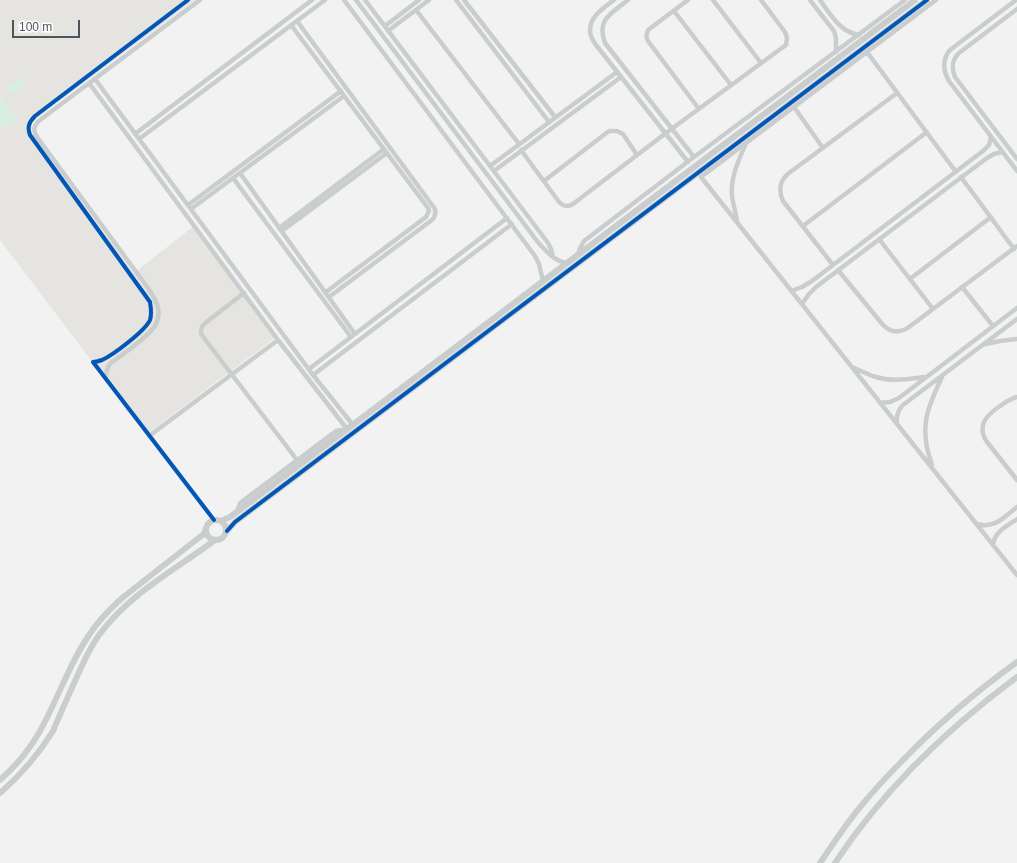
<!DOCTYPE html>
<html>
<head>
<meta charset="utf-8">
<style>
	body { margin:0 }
	#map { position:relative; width:1017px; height:863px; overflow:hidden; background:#f2f2f2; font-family:Arial,sans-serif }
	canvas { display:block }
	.scale { position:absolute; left:12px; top:20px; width:68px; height:18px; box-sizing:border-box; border:2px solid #4a555d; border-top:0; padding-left:5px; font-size:12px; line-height:14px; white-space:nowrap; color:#4a555d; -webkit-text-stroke:3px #fff; paint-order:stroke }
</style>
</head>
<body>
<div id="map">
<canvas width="1017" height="863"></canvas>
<div class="scale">100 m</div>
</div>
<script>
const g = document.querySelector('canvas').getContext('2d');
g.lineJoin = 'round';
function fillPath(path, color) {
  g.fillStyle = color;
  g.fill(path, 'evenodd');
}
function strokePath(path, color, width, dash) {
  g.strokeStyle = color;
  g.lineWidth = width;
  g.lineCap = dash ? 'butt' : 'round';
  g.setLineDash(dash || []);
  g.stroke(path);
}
const commercial = new Path2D(`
	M0,0H195L37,118L32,124L31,131L33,135L134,273L194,226L276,337L147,434L0,240Z`);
const green = new Path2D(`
	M20,78L26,86L13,95L7,87Z
	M0,96L17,119L3,129L0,125Z`);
const minor = new Path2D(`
	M188,0L35,116C29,122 27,127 30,135L150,302C151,308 152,314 150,320C145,331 113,355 102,360C99,361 96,362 93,362L214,520
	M344,0L535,256L539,264L543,281
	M356,0L537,241C546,251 553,260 566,263
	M365,0L548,243L551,249L553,257
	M456,0L549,122
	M464,0L555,117
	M614,0C602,9 586,19 591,36C592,39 594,42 596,45L688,162
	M628,0C612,13 596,19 605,43L694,157
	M688,0L648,30C646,35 646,37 648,41L699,109
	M713,0L761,63
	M810,0L834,31L836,38V52
	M820,0C831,15 840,32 859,35
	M936,0L701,177L1017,575
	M1016,0L950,50C942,59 943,71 949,81L1017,171
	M1017,9L959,53C952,60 951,67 955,77L1017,159
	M416,10L519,144
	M674,11L731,85
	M297,21L435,209C436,214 435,217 432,220L329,297
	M291,25L428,208L429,211L426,217L326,292
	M385,26L419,0
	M388,31L429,0
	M867,52L956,172
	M95,79L313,375L353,425
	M89,83L278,340L347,429
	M794,107L823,148
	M135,134L312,0
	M139,139L325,0
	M521,150L559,202C564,207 568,207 573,204L666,133L786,45L787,38L785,32L761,0
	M490,166L617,72
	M494,171L621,77
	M240,173L355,334
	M961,177L1014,249
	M233,178L351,337
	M544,181L609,131H617L623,134L637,155
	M188,205L341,91
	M191,209L344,96
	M737,221C736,213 733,204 732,196C730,177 739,160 746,143
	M803,226L927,132
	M279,228L384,149
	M282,231L387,153
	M879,239L933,309
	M578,254L580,248L584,241L694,157L905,0
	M833,265L783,201C778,190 780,180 789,173L897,93
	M838,270L883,325C891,333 900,333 909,327L1017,246
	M910,279L991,217
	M962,287L993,326
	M791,291L802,287L812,281L983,151L989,145L991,137
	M244,293L204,324C201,327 201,330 201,334L297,460
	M802,304L809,294L816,287L987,158L994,154L1002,152
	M986,344L1000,341L1017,339
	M852,367C860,370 868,375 876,377C892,382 908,379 924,377
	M309,369L507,218
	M313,375L512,224
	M105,377L108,367L111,363C123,354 147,338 155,326C158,321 159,314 158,308C157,301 152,294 148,288L37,137C32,130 34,125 40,120L200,0
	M1017,397C1010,399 1006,402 1000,406C987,415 976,425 987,442L1017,480
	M880,403L890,402L899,398L1017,308
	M897,424C896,416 898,410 903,405L1017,319
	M149,436L278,340
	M932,465C919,429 926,410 942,377
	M237,512L240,503L336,431L341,430L344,431
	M977,524C995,529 1004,517 1017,507
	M993,545C994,532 1007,526 1017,519`);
const tertiary = new Path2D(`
	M206 530a10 10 0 1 1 20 0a10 10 0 1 1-20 0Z
	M221,521L230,517L395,393L915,0
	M227,531L235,522L927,0
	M0,780C16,766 30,749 40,731C58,699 69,664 89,635C98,621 110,609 122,598L201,536L204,534L206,528
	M0,793C21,775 38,755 53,731C60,714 68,697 75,681C82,665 89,649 99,635C129,594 175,570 215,540
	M820,863C833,844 846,824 861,806C875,789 890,773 906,757C940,722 977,691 1017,662
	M835,863C883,790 947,729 1017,677`);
const cycleway = new Path2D(`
	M188,0L35,116C29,122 27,127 30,135L150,302C151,308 152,314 150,320C145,331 113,355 102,360C99,361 96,362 93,362L214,520
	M227,531L235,522L927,0`);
fillPath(commercial, '#e6e4e0');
fillPath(green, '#d8efe0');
strokePath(minor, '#cacdce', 4.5);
strokePath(tertiary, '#cacdce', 6);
strokePath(cycleway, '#0057b8', 4);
</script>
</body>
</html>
